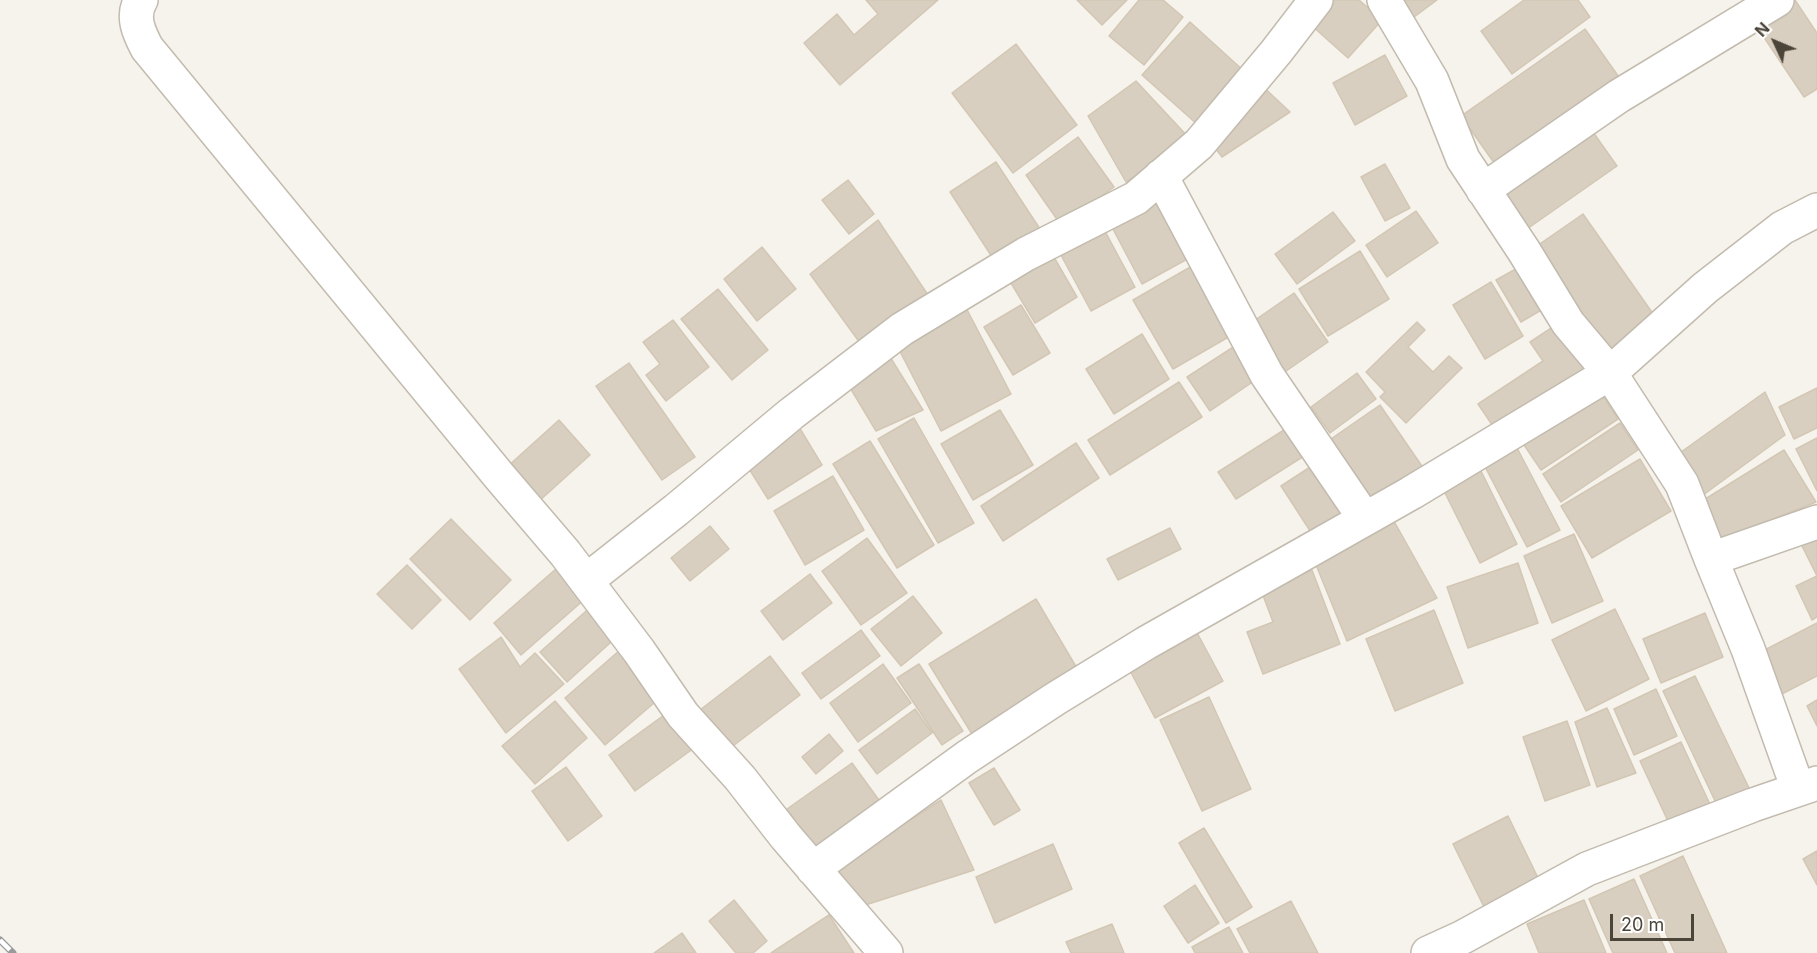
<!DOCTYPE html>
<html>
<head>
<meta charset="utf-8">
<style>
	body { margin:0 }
	#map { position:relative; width:1817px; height:953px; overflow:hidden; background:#f6f3ec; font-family:Inter,sans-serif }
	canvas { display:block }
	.north { position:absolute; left:1745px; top:12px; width:60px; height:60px; -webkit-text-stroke:4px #fff; paint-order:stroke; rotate:314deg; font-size:16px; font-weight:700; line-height:24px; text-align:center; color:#4b4439 }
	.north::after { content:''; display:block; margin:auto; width:21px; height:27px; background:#4b4439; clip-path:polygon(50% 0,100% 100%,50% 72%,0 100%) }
	.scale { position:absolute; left:1610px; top:914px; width:84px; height:27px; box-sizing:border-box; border:3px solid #4b4439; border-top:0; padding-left:8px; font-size:18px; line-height:21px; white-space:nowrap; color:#4b4439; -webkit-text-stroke:4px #fff; paint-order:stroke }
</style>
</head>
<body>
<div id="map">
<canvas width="1817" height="953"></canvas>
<div class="north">N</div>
<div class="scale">20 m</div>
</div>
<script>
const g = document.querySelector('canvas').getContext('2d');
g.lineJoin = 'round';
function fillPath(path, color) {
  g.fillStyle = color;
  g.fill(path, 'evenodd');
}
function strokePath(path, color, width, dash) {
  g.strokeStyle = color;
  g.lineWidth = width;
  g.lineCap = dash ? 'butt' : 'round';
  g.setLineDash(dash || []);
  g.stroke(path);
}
const building = new Path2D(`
	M866,0H938L840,85L804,43L837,14L854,35L878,14Z
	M1077,0H1127L1102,25Z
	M1139,0H1163L1183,17L1144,65L1109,36Z
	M1333,0H1359L1382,20L1348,58L1311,25Z
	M1396,0H1437L1410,20Z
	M1524,0H1578L1590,17L1512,74L1481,31Z
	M1784,0H1795L1817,33V89L1804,97L1753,21Z
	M1190,22L1245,72L1198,125L1142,75Z
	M1585,29L1621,80L1497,167L1461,116Z
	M1016,44L1077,125L1013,173L952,93Z
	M1385,55L1407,96L1355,125L1333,83Z
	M1136,81L1191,140L1126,182L1088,116Z
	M1258,82L1290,112L1222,157L1209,140Z
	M1588,125L1617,166L1527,229L1499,189Z
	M1078,137L1114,187L1061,225L1026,175Z
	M996,162L1040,229L994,260L950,192Z
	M1385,164L1410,208L1385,221L1361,177Z
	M848,180L874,214L849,234L822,200Z
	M1154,189L1191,257L1142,284L1105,214Z
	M1416,211L1438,243L1387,277L1366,245Z
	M1333,212L1355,241L1297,284L1275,254Z
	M1583,214L1656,318L1605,354L1531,250Z
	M878,220L928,295L860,343L810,274Z
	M1099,220L1135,287L1091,311L1055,244Z
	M762,247L796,289L757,321L724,279Z
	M1048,247L1077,297L1035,323L1005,273Z
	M1360,251L1389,299L1328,336L1299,289Z
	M1523,265L1548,306L1521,322L1496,280Z
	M1192,266L1232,335L1173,369L1133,300Z
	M1491,282L1523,336L1485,359L1453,305Z
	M718,289L768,350L732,380L681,319Z
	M1294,293L1328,342L1279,376L1245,327Z
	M963,302L1011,394L941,431L893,338Z
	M1021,305L1050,353L1013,375L984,327Z
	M673,320L709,367L666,401L646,375L660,364L643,342Z
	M1562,321L1595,371L1499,435L1478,404L1543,361L1530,342Z
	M1417,322L1425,330L1408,347L1433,372L1449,356L1462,368L1406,423L1380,397L1385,392L1366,372Z
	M1142,334L1169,379L1114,414L1086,369Z
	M1238,344L1260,377L1210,411L1187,377Z
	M887,352L923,410L876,431L846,381Z
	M629,363L695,457L662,480L596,386Z
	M1357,373L1376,399L1330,433L1311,407Z
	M1179,382L1202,417L1110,475L1088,440Z
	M1597,387L1618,419L1541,470L1520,439Z
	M1817,388V428L1794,439L1779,407Z
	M1765,392L1785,435L1695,501L1667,462Z
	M1380,405L1426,472L1371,510L1325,443Z
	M1000,410L1033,465L973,500L941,444Z
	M914,418L974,523L938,543L878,439Z
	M559,420L590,455L538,502L507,467Z
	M796,422L822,465L768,499L741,456Z
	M1295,423L1312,451L1236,499L1218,472Z
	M1620,423L1638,450L1561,502L1543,474Z
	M1817,438V491L1796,449Z
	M870,441L934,545L897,568L833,464Z
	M1076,443L1099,478L1003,541L981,506Z
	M1516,446L1560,530L1527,547L1483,463Z
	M1784,450L1816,502L1710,545L1694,506Z
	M1640,459L1671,511L1592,558L1561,506Z
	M1321,460L1356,515L1316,540L1281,486Z
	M1481,471L1517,544L1480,563L1443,489Z
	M833,476L864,530L805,565L774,511Z
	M1390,514L1437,598L1347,641L1314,560Z
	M451,519L511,580L470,620L410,559Z
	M710,526L729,549L690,581L671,558Z
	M1170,528L1181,549L1118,580L1107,559Z
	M1817,528V617L1812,620L1796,586L1817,576L1798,538Z
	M1574,534L1603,601L1552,623L1524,556Z
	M867,538L907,593L861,625L822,571Z
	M1518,563L1538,623L1468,648L1447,587Z
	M407,565L441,600L412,629L377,594Z
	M557,568L585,599L521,655L494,623Z
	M1312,570L1340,644L1263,674L1247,632L1273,622L1261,590Z
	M810,574L832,603L783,640L761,611Z
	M913,596L942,633L901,666L871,629Z
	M1036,599L1081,675L975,739L929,664Z
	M594,604L621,633L567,682L540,652Z
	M1615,609L1649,679L1586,711L1552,640Z
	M1434,610L1463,683L1395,711L1366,639Z
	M1705,613L1723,657L1661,683L1643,639Z
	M1817,623V676L1776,697L1755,655Z
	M1195,629L1223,681L1155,718L1127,665Z
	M861,630L880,656L821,699L802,673Z
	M501,637L520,667L535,653L564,684L506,733L459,669Z
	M620,650L661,697L605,745L565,698Z
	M770,656L800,695L725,752L696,713Z
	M883,664L911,703L858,742L830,703Z
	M919,664L963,731L942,745L897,678Z
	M1695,676L1750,790L1717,805L1663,691Z
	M1656,689L1677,736L1634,755L1614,709Z
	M1209,697L1251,789L1202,811L1160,720Z
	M1817,700V726L1807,706Z
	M555,701L587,738L535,784L502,746Z
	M675,707L701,743L635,791L609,755Z
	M1607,708L1636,773L1597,787L1575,722Z
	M915,709L932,733L877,774L859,750Z
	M1567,721L1590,785L1545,801L1523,737Z
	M829,734L843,751L816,774L802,757Z
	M1681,742L1714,813L1673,832L1640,761Z
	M852,763L884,807L819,854L787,809Z
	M566,767L602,816L568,841L532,791Z
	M994,768L1020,810L994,825L969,783Z
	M941,800L974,870L853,909L828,873Z
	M1508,816L1541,884L1486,911L1453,844Z
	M1204,828L1252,907L1226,923L1179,843Z
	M1053,844L1072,889L995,923L976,877Z
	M1817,851V885L1803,859Z
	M1683,856L1727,953H1675L1640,876Z
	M1634,879L1667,953H1613L1589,899Z
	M1195,885L1219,923L1188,943L1164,906Z
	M734,900L767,941L753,953H736L709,921Z
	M1584,900L1606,953H1539L1527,924Z
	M1291,901L1318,953H1250L1237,929Z
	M829,915L854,953H771Z
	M1112,924L1124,953H1071L1066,942Z
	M1229,927L1243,953H1195L1192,947Z
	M682,933L696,953H654Z`);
const minor = new Path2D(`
	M141,0C131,16 139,33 147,48L500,477L565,553L639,651L683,715L740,778L786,837L886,953
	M1384,0L1432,81L1463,159L1524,251L1568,323L1610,373L1682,484L1711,559
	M1161,176L1267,375L1365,519
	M1483,190L1619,96L1777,0
	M586,581L676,510L791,414L902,329L1026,254L1136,198L1199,144L1276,52L1316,0
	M1798,789L1748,649L1711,559L1817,522
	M813,869L967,757L1055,699L1146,643L1411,493L1610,373L1705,288L1782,228L1817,210
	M1428,953L1463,937L1587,869L1753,805L1817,783`);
const rail = new Path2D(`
	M0,940L13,953`);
fillPath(building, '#d8cfc1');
strokePath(building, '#d3c7b4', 1.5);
strokePath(minor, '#c2bbae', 36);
strokePath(minor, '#fff', 33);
strokePath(rail, '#9a9a9a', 7);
strokePath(rail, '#fff', 4.5, [14]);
</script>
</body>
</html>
